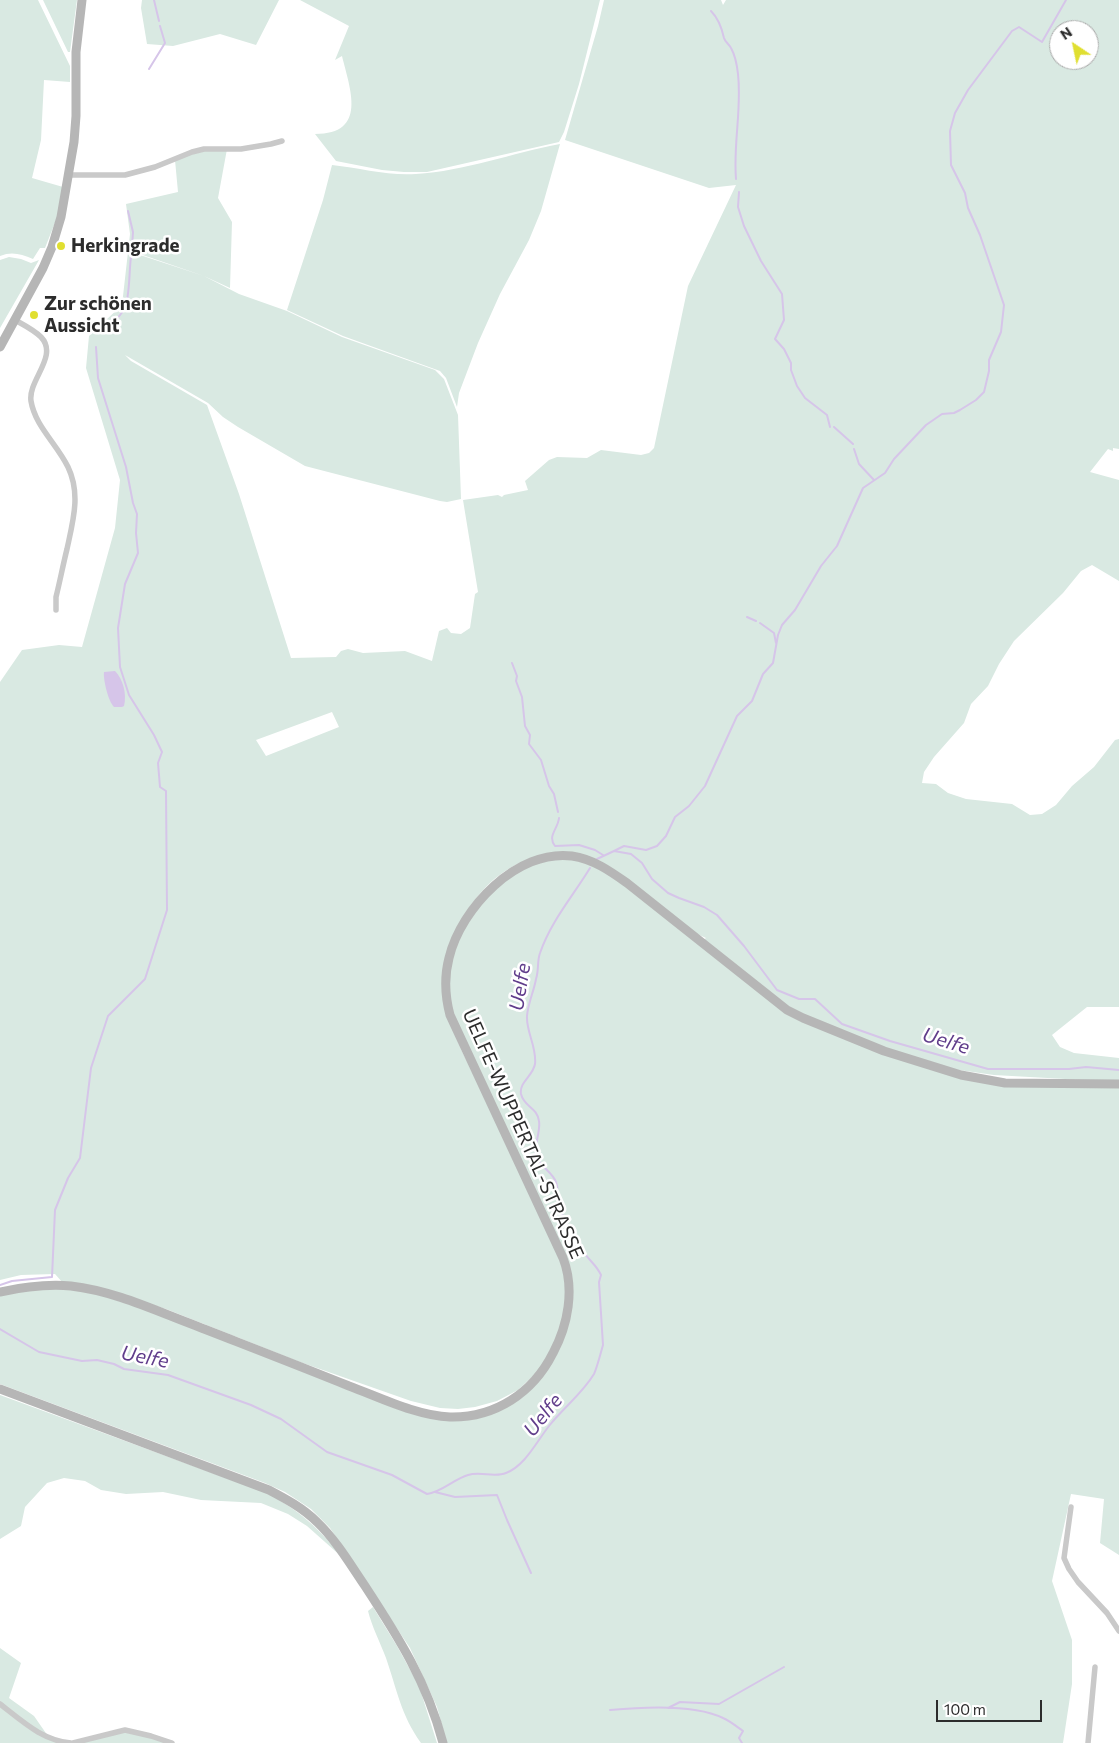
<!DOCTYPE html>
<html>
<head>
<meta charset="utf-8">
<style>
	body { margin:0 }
	#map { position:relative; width:1119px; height:1743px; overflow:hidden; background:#fff; font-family:Commissioner,sans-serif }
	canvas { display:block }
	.north { position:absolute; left:1049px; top:20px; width:50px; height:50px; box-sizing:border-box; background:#fff; border:1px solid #ababab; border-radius:50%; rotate:326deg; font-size:14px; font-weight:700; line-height:20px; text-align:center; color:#2c2c2c }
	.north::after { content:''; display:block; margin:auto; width:18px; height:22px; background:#e0df31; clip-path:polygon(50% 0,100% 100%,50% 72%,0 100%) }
	.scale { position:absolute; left:936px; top:1700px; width:106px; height:22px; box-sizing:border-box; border:2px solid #2c2c2c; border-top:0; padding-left:6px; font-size:15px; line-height:18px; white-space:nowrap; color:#2c2c2c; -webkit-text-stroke:4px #fff; paint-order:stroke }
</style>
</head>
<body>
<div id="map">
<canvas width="1119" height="1743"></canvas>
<div class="north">N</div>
<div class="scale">100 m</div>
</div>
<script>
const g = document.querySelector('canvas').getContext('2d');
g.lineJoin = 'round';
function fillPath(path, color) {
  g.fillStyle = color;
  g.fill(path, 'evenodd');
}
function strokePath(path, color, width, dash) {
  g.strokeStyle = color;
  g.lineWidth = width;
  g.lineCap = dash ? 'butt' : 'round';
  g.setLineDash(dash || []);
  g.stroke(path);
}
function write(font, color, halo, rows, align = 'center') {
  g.font = font + ' Commissioner,sans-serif';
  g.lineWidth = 5;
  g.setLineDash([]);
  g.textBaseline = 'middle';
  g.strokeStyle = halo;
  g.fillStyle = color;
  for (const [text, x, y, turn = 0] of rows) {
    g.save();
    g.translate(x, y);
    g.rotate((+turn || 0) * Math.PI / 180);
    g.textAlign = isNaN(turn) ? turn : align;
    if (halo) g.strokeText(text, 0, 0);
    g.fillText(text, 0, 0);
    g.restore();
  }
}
const green = new Path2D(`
	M0,0H38L70,66V82L44,80L41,140L32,178L63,187L58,215L45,248H40L33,259C21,254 12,251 0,256Z
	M43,0H77L70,52H68Z
	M142,0H279L256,45L220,34L173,46L147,44L141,8Z
	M300,0H600L579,84L564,132L559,142L427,172H404L382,170L336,161L315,134C368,134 350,89 342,56L335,60L349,26Z
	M604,0H721L723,5L726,0H1119V449L1113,448V451L1108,449L1090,472L1119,480V581L1092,565L1081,571L1063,593L1014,641L999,664L988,686L971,704L964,723L934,757L924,772L922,783L936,784L948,793L966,799L1012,804L1030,815L1042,814L1056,805L1072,786L1094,767L1115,740L1119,739V1007H1087L1052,1035L1060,1047L1074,1053L1119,1058V1082L994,1075L938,1067L884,1050L811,1020L789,1009L772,998L702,941L706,938L693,932L633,888L775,1002L803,1018L841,1034L884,1051L961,1075L982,1080L1005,1083L1119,1084V1555L1100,1543L1104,1499L1071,1494L1052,1581L1072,1640V1684L1063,1743H447L437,1707L410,1648L330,1528L311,1509L285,1492L265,1483L0,1384V1292C23,1287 48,1284 71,1286C113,1291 154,1310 193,1325C245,1345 297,1365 348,1385C378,1397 416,1415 449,1417C492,1419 530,1396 551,1358C566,1329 574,1295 565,1263L450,1015C438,968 457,926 489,892C501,880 513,868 529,862C543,856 556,857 571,856C543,848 511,864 491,882C465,906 438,953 443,990C448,1030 471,1069 489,1105C509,1147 530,1189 550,1231L562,1259L567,1272L568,1289L563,1323L547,1359L534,1375L518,1390L497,1401L475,1407L458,1409L440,1408L411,1401L300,1362L166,1309L98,1287L63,1283L55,1274L21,1275L0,1280V682L22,650L59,645L82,647L115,528L120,480L86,368L89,336L122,305L130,234L126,204L178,192L175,160C194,152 206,149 227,149L218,198L232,222L230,288L204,276L137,253V254L204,276L239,294L287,311L342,337L435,370L444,379L458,415L461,499L447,502L440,501L305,466L238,427L223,417L208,403L125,355L131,361L207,405L239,494L291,658L336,657L341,651L348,649L363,653L405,651L432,661L439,631L447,628L451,633L461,634L470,628L475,594L478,592L463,500L498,495L502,497L504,495L528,490L525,481L549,460L557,457L587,458L601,450L641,455L649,453L654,448L688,286L736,185L709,188L565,140L598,26ZM1059,30H1089V60H1059ZM332,712L339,727L266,756L256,740Z
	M560,144L541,211L529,240L500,294L478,343L459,393L457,407L446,378L440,371L343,336L287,310L323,200L332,165C360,168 388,176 416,174C465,171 512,153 560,144Z
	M9,257L21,259L31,263L39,260L0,328V260Z
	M0,1395L264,1492C299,1509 319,1529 343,1558L307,1526L288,1514L261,1503L201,1500L163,1492L126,1494L101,1490L85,1481L64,1478L47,1483L25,1507L21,1526L0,1539Z
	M373,1607L397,1646L419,1686L437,1743H421C401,1715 397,1690 386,1658C380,1642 372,1627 368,1611Z
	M0,1648L21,1663L9,1698L34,1716L50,1739L67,1743H0Z
	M130,1731L169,1743H80Z`);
const water = new Path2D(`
	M115,671C123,679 127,694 124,706L122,707H114C108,701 103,679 104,672Z`);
const stream = new Path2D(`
	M154,0L159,21
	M711,11C718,18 722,29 724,38C725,42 729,44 731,48C735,55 737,65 738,74C742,109 733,144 736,179
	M149,69L165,43L160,26
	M739,192L738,207L744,226L761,261L782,294L784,320L775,339L784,349L791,363V370L797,386L805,398L827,415L830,427
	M128,211L133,232L132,247
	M114,322C117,318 122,314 124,309C130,301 129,269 131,257
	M834,427L853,444
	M854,449L859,464L874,480
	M747,617L756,621
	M760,623L774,633L776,643
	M512,663L517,676L516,681L522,697L525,726L530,735L529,744L541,760L549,786L554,794L558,812
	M559,818C558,829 547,836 555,846L579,845L595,850L603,855
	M614,851L624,846L646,850L657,846L666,836L675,817L689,806L705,786L737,716L752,701L763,674L773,663L778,635L782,625L795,610L821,566L837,546L863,488L885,473L894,459L926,425L942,414L954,413L960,410L976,400L984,392L989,371V360L1001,332L1004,305L980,235L968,208L965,193L951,165L950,131L955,113L968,90L1012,31L1019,27L1042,42L1066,0
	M597,859L614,851L631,854L642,863L652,879L668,893L679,898L704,907L717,915L744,946L777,990L799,999H815L842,1024L890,1041L988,1069H1069L1086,1067L1119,1070
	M0,1285L12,1281L52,1277L55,1210L68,1178L80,1158L91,1068L108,1016L145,979L167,910L166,791L160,787L158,763L162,752L154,735L129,695L120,667L118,628L125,584L138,553L136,533L137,514L133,503L126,467L98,378L96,347
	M0,1329L39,1352L82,1361L97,1360L114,1364L124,1369L168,1375L251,1405L281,1419L327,1452L392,1475L427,1494C442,1492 454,1479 468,1475C481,1471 494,1478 506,1473C525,1466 537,1441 549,1426C563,1408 582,1394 594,1374C597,1368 601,1352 603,1345L599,1282L601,1275C597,1266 591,1262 585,1254C578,1245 572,1235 567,1225C562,1216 559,1207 558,1197C557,1191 558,1187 556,1182C552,1172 542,1168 537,1158C532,1149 541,1133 539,1121C537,1107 524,1107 521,1094C519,1082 533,1076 535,1064C537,1047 526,1032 527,1016C528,1003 534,991 536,979C539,970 537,961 540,953C551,921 573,896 590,868
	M435,1492L455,1497L497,1495L507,1520L531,1573
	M668,1708L680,1702L719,1704L784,1667
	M610,1710C641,1707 695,1704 723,1718C730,1721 736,1726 743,1731L739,1738L742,1743`);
const street = new Path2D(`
	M70,175H125L155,167L192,152L204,149H241L271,144L282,141
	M15,320C24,325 34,330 41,337C59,356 28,380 31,401C35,426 57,444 68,467C81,494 73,521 67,549C63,565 60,581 56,597V610
	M1071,1507L1064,1558L1069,1569L1078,1582L1107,1613L1119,1631
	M0,1704C22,1721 43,1741 71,1743
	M73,1743L125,1730L151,1736L172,1743
	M1088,1743L1095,1667`);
const secondary = new Path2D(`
	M0,347L43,268L52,247L61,217L74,142L76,116V52L82,0
	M0,1292C23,1287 48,1284 71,1286C114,1291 154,1310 194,1325C245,1345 297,1365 349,1386C379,1397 417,1416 450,1417C495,1418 533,1393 553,1353C568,1325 575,1289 563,1258L450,1015C445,996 444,977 449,958C461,908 517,849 572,856C593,859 610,871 627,883L787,1010L803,1018L884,1051L961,1075L1005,1083L1119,1084
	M0,1389L269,1490C286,1499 303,1508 317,1522C336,1540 350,1564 365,1586C399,1638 427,1682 443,1743`);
const markers = [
	[61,246,5,"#e0df31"],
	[34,315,5,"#e0df31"]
];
const poiNames = [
	["Herkingrade",71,246],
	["Zur schönen",44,304],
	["Aussicht",44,326]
];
const streetNames = [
	["UELFE-WUPPERTAL-STRASSE",523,1134,66]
];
const waterNames = [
	["Uelfe",520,987,-81],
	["Uelfe",946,1041,17],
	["Uelfe",145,1357,11],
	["Uelfe",543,1415,-51]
];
fillPath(green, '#d9e9e2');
fillPath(water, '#d6c5e9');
strokePath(stream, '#d6c5e9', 2);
strokePath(street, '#c9c9c9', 5.5);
strokePath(secondary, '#b6b6b6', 9);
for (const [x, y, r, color] of markers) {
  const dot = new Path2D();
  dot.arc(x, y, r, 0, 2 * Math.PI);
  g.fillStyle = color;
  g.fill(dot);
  strokePath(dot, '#fff', 2);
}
write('bold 19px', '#2c2c2c', '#fff', poiNames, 'left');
write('19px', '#2c2c2c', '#fff', streetNames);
write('italic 20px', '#603d8b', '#fff', waterNames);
</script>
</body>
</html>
